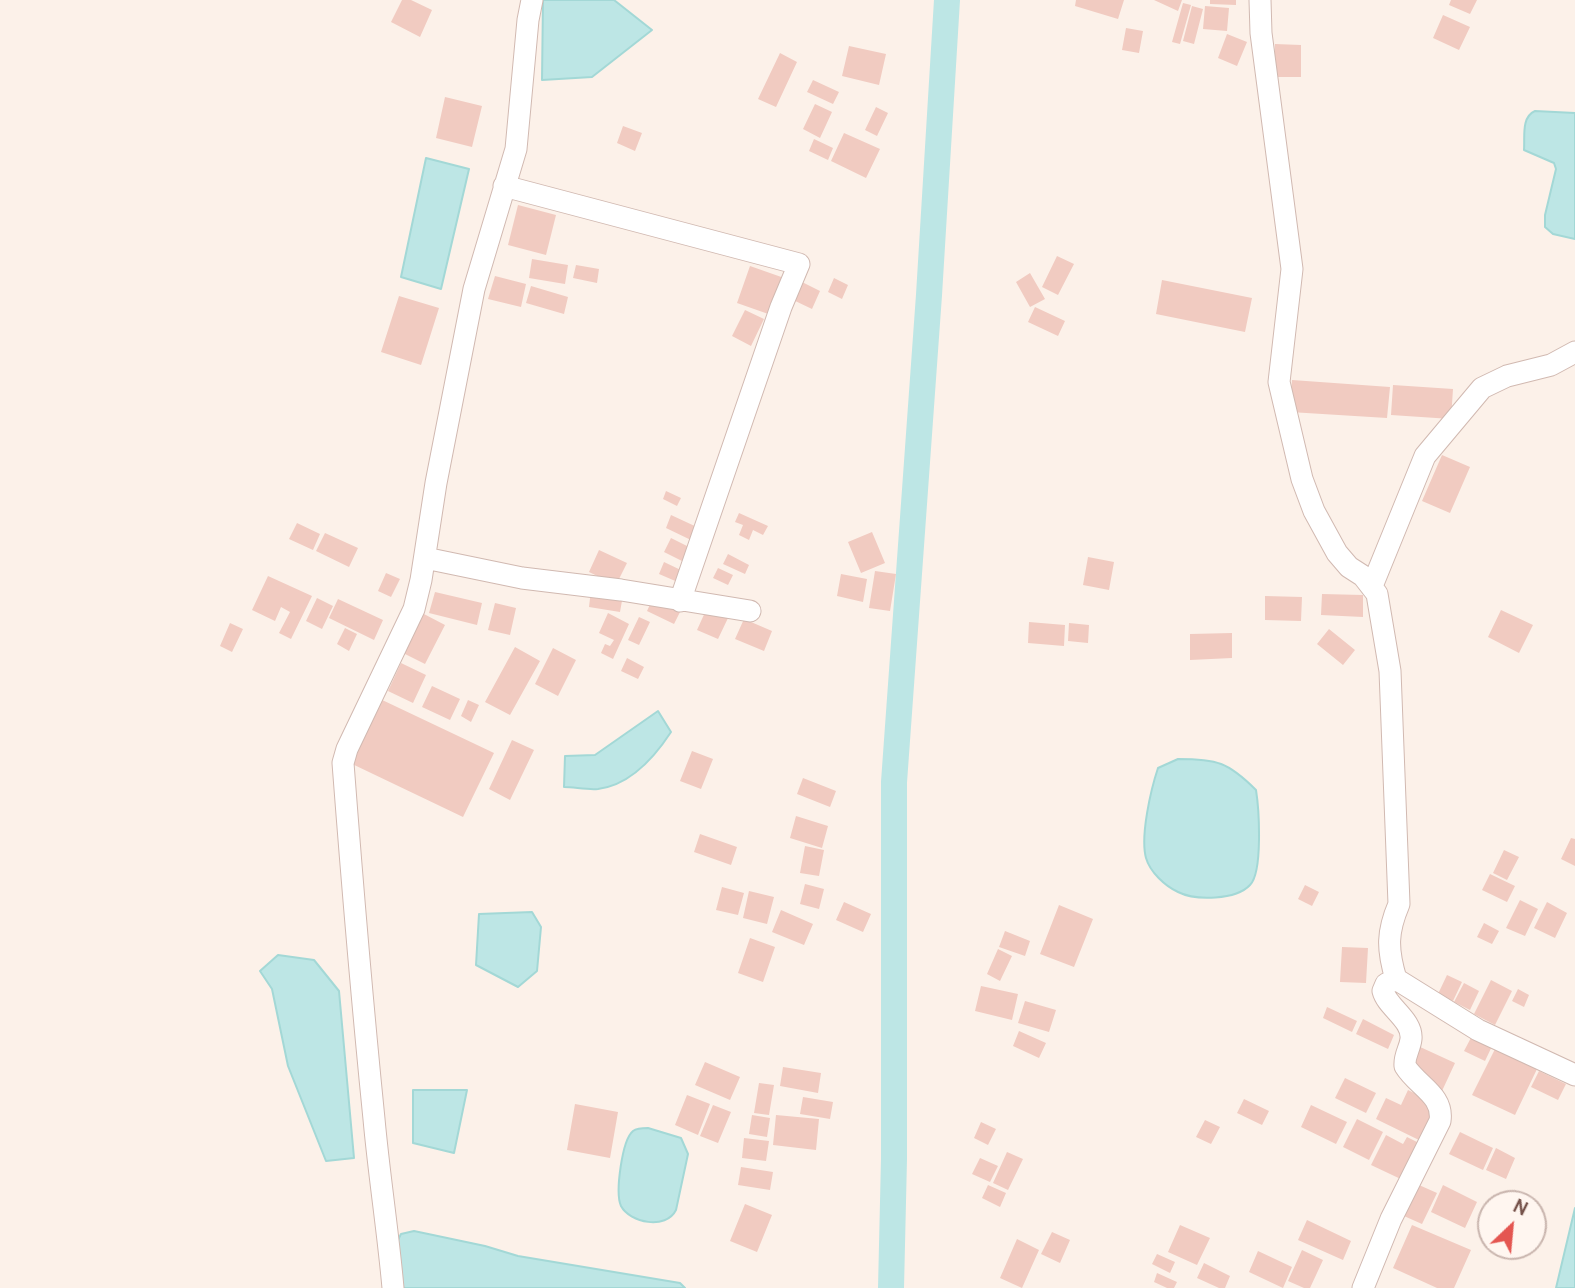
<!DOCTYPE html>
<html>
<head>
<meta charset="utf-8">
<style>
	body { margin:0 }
	#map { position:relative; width:1575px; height:1288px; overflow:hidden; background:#fcf1e9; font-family:Cabin,sans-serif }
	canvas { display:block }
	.north { position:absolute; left:1477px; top:1190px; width:70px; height:70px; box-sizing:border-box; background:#fff6f0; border:2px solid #c9b5ae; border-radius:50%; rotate:26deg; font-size:19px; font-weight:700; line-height:28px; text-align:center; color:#77544c }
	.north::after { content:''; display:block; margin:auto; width:24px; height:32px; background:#e45651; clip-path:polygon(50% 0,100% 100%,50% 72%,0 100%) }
</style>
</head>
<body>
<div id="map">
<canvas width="1575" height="1288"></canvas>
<div class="north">N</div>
</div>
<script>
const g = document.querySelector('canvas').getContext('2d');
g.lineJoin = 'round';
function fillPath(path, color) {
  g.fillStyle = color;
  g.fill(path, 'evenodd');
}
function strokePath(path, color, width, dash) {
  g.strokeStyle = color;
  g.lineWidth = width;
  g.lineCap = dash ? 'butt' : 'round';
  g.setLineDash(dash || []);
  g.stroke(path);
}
const water = new Path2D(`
	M543,0H614L652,30L592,77L542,80Z
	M1535,111L1575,113V239L1553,234L1545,227V215L1556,169L1554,163L1524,150C1525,137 1521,117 1535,111Z
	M426,158L469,169L441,289L401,277Z
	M658,711L671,732C654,758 630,785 598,789C587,790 574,787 564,787L565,756L595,755Z
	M1178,759C1217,759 1228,762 1256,790C1259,809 1263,872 1250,885C1236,900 1196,901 1178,892C1165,886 1150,872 1146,858C1140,836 1151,789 1158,768Z
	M532,912L541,927L537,971L518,987L476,965L479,914Z
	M278,955L314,960L339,991L354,1158L326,1161L288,1066L272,989L260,971Z
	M413,1090H467L454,1153L413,1143Z
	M648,1128L681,1138L688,1154L676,1210C666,1230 630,1223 621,1206C615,1193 622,1140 633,1131C637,1128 643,1128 648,1128Z
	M1575,1208V1288H1556Z
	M414,1231L485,1246L518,1256L680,1283L685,1288H404L400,1284L397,1242L401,1234Z`);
const canal = new Path2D(`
	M891,1288L894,1159V782L929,295L947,0`);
const building = new Path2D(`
	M402,0H411L432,10L420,37L391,22Z
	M1076,0H1124L1118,19L1075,6Z
	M1154,0H1182L1178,11Z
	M1210,0H1236V5L1210,4Z
	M1451,0H1477L1470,14L1449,5Z
	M1183,3L1191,5L1180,44L1172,42Z
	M1192,6L1203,9L1194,44L1183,41Z
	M1205,6L1229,8L1227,31L1203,29Z
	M1443,15L1470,27L1459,50L1433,38Z
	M1126,28L1143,31L1139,53L1122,50Z
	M1227,34L1247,42L1237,66L1218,58Z
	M1275,44L1301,45V77H1274Z
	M849,46L886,54L879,85L842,76Z
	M780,53L797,62L776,107L758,99Z
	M813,80L839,92L833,104L807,92Z
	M445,97L482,106L472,147L436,138Z
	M815,104L832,112L820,138L803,129Z
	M876,107L888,113L877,136L865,130Z
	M623,126L642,133L635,151L617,143Z
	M844,133L880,149L866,178L831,161Z
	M814,139L833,148L828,160L809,151Z
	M518,205L556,215L546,255L508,245Z
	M1057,256L1074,264L1058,295L1042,287Z
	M532,259L568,265L565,284L529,278Z
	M576,265L599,269L597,283L573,278Z
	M750,266L787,279L774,316L737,303Z
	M1030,273L1045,299L1030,307L1016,282Z
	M495,276L526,284L521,307L488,299Z
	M834,278L848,285L842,299L828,292Z
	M798,280L820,291L812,309L789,298Z
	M1162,280L1252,298L1245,332L1156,314Z
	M531,286L568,297L564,314L526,303Z
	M399,296L439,308L421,365L381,352Z
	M1035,307L1065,321L1058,336L1028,322Z
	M745,310L764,319L751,346L732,336Z
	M1292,380L1390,387L1387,418L1290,412Z
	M1393,385L1453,389L1451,419L1391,415Z
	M1442,455L1470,467L1450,513L1422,501Z
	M666,491L681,498L677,506L663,499Z
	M739,513L768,526L763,535L753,530L749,540L739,535L743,525L735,522Z
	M671,515L699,528L693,541L666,528Z
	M297,523L320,534L313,550L289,539Z
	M872,532L885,563L861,573L848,542Z
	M325,533L358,548L349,567L316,551Z
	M671,538L693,549L686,563L664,552Z
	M599,550L627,563L616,585L589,572Z
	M728,554L749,565L745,574L723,564Z
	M1088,557L1114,562L1109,590L1083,585Z
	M664,562L685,572L680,583L659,574Z
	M718,568L733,575L728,585L713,578Z
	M875,571L896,574L890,611L869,608Z
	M386,573L400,579L391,597L378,591Z
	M841,574L867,579L863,602L837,596Z
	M268,576L312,596L291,639L279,633L290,612L281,607L275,621L252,610Z
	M591,590L623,595L620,612L589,607Z
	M435,592L482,603L477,625L429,613Z
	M1322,594L1363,595V617L1321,615Z
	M1265,596L1302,597L1301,621L1265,620Z
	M317,598L333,606L322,629L306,621Z
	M653,598L681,610L674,624L647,611Z
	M338,599L383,620L374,640L329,618Z
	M495,603L516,608L510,635L488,630Z
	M707,608L728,618L718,639L697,630Z
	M1501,610L1533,625L1519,653L1488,637Z
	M422,613L445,625L425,664L403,653Z
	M608,613L629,624L613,659L601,653L605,644L610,646L614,640L599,633Z
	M639,617L650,622L639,645L628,640Z
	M744,619L772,631L764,651L735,639Z
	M1029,622L1065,625L1064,646L1028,643Z
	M230,623L243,629L232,652L220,646Z
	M1069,623L1089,625L1088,643L1068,641Z
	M345,628L357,634L349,651L337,644Z
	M1329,629L1355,650L1343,665L1317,644Z
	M1232,633V658L1190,660V634Z
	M515,647L540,661L510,715L485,702Z
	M553,648L576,660L558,696L535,684Z
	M627,658L644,667L638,679L621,671Z
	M401,663L426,675L413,703L388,691Z
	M432,686L460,699L450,720L422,707Z
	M378,698L494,753L463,817L348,762Z
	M468,700L479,705L471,722L461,716Z
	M512,740L534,750L510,800L489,789Z
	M692,751L713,759L701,789L680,781Z
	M803,778L836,791L830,807L797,794Z
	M796,816L828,826L822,848L790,838Z
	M700,834L737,847L731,865L694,852Z
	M1571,838L1575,839V866L1561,859Z
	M805,846L824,850L819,876L800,873Z
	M1504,850L1519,857L1507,880L1493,873Z
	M1490,874L1515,886L1507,902L1482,890Z
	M805,884L824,889L819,909L800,904Z
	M1305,885L1319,892L1312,906L1298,899Z
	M722,887L744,893L738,915L716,910Z
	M749,891L774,897L767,924L743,918Z
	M1520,900L1538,909L1525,936L1506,928Z
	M844,902L871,914L863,932L836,920Z
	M1547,902L1567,913L1555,938L1534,928Z
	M1059,905L1093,919L1074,967L1040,954Z
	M781,910L813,924L804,945L772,932Z
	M1484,923L1499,931L1492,944L1477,937Z
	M1005,931L1030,941L1025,956L999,947Z
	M750,938L775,947L763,982L738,973Z
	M1342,947L1368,948L1366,983L1340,982Z
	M998,949L1012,956L1000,981L987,974Z
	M1447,975L1462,982L1453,1001L1438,994Z
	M1491,980L1512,991L1495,1025L1474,1014Z
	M1464,983L1479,991L1470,1010L1454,1002Z
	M981,986L1018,994L1012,1020L975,1011Z
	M1518,989L1529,995L1524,1007L1512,1001Z
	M1025,1001L1056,1010L1049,1032L1018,1023Z
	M1327,1007L1357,1021L1352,1032L1323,1018Z
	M1363,1019L1394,1035L1388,1049L1356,1034Z
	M1019,1031L1046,1043L1039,1058L1013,1046Z
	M1474,1032L1494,1042L1485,1061L1464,1051Z
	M1418,1046L1455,1063L1442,1091L1410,1063Z
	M1495,1049L1537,1069L1515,1115L1472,1095Z
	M705,1062L740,1077L730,1100L695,1085Z
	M783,1067L821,1073L818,1093L780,1086Z
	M1539,1071L1566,1084L1558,1100L1531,1087Z
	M1345,1078L1376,1093L1366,1113L1335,1098Z
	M759,1083L774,1085L769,1115L754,1113Z
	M1408,1090L1438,1105L1421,1141L1376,1119L1386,1098L1401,1105Z
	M687,1095L710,1104L698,1135L675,1125Z
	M803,1097L833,1102L830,1119L800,1114Z
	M1244,1099L1269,1111L1262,1125L1237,1113Z
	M575,1104L618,1112L610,1158L567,1150Z
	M713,1105L731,1112L718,1143L700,1136Z
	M1311,1105L1347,1122L1336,1144L1301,1127Z
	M752,1115L770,1118L767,1137L749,1134Z
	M776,1115L819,1119L816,1150L773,1145Z
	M1357,1119L1383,1132L1369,1160L1343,1147Z
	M1205,1120L1220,1127L1211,1144L1196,1137Z
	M981,1122L996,1129L988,1145L974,1138Z
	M1460,1132L1493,1148L1483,1170L1449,1154Z
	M1386,1135L1403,1144L1407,1137L1425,1146L1407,1182L1371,1165Z
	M744,1138L769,1141L766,1161L742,1158Z
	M1496,1148L1515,1158L1506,1179L1486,1170Z
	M1007,1152L1023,1159L1008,1190L993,1183Z
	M980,1158L998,1166L990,1182L972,1174Z
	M741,1167L773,1172L770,1190L738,1185Z
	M988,1185L1006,1193L1000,1207L982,1198Z
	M1419,1185L1437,1193L1422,1224L1404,1216Z
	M1443,1185L1477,1202L1465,1228L1431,1212Z
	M745,1204L772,1215L757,1252L730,1241Z
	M1307,1220L1351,1241L1343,1260L1298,1240Z
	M1180,1225L1210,1238L1197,1265L1168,1252Z
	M1412,1225L1471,1250L1454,1288H1437L1393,1268Z
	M1052,1232L1070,1240L1060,1263L1041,1254Z
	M1017,1239L1039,1250L1022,1288L1000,1278Z
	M1302,1250L1323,1260L1310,1288H1304L1288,1281Z
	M1258,1251L1292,1267L1283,1288L1249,1272Z
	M1157,1254L1175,1262L1170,1273L1152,1264Z
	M1204,1263L1230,1276L1225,1288H1219L1197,1278Z
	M1157,1273L1177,1282L1174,1288H1167L1154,1282Z`);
const street = new Path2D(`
	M1260,0L1261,33L1292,269L1279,382L1302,479L1314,511L1337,553L1349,567L1363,576L1377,594L1390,671L1399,904C1387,932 1387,949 1396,979L1386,984L1383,991C1387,1007 1413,1020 1411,1039C1410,1049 1404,1055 1405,1066C1417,1086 1444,1095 1440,1121L1391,1219L1363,1288
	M504,186L799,264L781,307L680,601
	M425,558L522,578L621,590L750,611
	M1372,586L1425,456L1482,388L1507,376L1551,365L1575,352
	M1396,979L1478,1030L1575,1075
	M393,1288C388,1231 379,1175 374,1119C362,1000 352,881 343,763L347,749L414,609L421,580L436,483L474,289L516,149L528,20L532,0`);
fillPath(water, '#bde6e5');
strokePath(water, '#a3d8d6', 2);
strokePath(canal, '#bde6e5', 26);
fillPath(building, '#f1cbc1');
strokePath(street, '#d1b9b1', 23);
strokePath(street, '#fff', 21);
</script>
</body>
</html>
